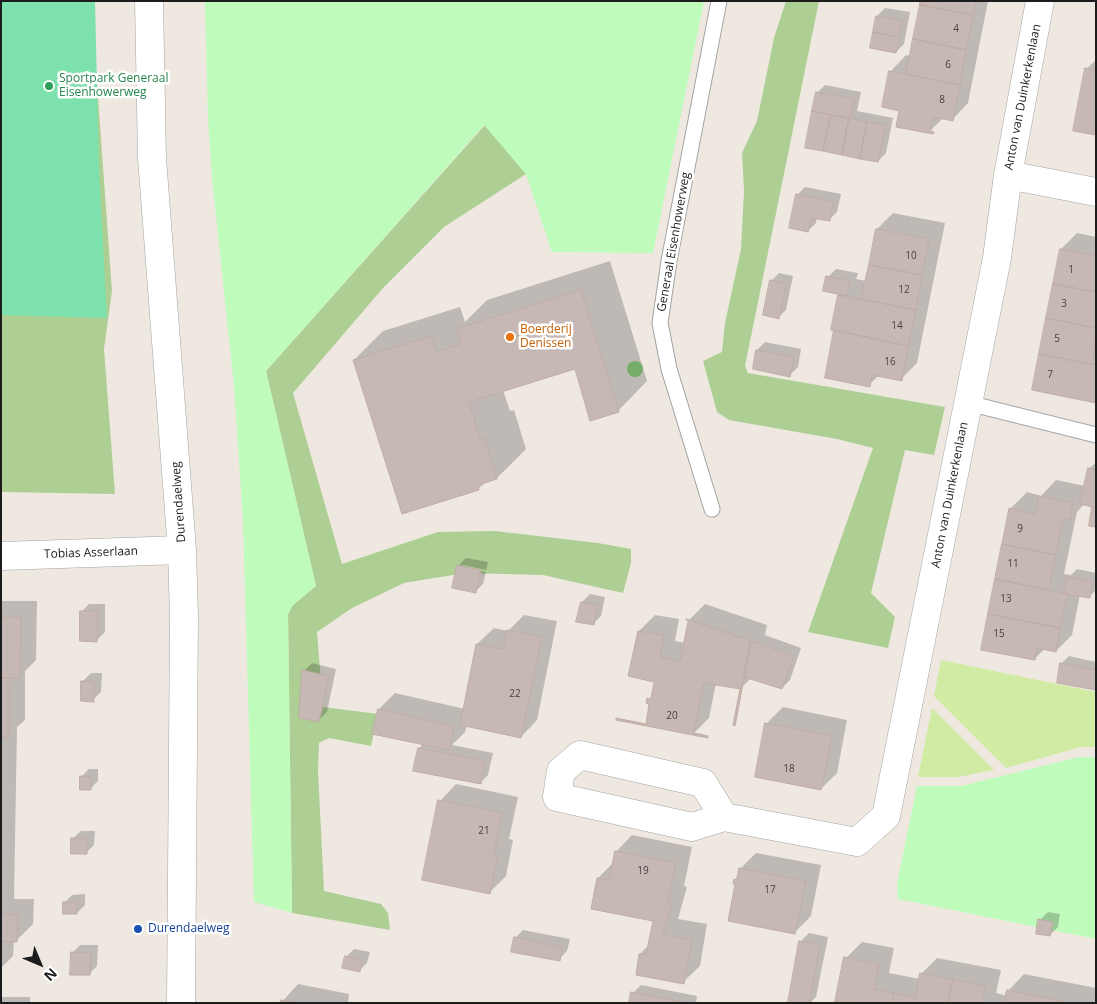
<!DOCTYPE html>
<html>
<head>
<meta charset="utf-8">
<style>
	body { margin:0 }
	#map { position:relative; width:1097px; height:1004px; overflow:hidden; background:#eee8e1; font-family:"Open Sans",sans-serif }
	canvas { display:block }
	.frame { position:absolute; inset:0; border:2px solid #1c1c1c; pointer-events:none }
	.north { position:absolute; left:15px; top:939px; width:50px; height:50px; -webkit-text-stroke:4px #fff; paint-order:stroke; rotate:135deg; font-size:14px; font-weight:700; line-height:20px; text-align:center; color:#1c1c1c }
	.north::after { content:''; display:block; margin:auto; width:18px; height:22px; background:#1c1c1c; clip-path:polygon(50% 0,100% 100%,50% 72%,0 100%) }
</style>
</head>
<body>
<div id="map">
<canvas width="1097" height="1004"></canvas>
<div class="frame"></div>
<div class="north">N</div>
</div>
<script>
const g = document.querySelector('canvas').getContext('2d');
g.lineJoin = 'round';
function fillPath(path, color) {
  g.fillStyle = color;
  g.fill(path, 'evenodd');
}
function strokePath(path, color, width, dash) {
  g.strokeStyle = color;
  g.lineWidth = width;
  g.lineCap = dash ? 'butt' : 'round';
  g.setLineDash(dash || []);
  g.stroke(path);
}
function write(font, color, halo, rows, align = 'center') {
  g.font = font + ' "Open Sans",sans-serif';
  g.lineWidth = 5;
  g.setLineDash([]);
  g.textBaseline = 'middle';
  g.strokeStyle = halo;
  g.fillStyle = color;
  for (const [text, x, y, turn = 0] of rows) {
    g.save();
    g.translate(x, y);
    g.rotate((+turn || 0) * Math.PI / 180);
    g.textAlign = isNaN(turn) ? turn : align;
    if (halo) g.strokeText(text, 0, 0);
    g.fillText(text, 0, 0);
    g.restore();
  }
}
const grass = new Path2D(`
	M941,660L1096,692V747H1081L1006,768L934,696Z
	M932,708L994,770L958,777H918Z`);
const forest = new Path2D(`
	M91,1L112,291L104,349L115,494L1,492V195Z
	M786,1H819L745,366L748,373L945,407L934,455L905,450L871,593L895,617L888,648L808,632L873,448L837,439L729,420L717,412L703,361L722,352L725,323L741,249L744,191L742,153L757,121L774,38Z
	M485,125L526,174L444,227L383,288L293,393L342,564L438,532L495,531L598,543L631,549V563L623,593L543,575L465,573L404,583L352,608L317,632L323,707L378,714L371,746L329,738L319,743L318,771L324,891L381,904L388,913L390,930L292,913L288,614L293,605L316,586L266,371Z`);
const park = new Path2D(`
	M205,1H704L653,253L552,252L526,174L484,125L266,371L316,586L293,605L288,614L292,913L254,902L243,521L234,386L212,178L208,119Z
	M1079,757H1096V939L898,899L897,884L917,786H961Z`);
const pitch = new Path2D(`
	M1,1H95L99,171L107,318L1,315Z`);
const shadow = new Path2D(`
	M922,1H988L968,103L952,120L943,118L929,132L900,110L890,72L906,55L911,56Z
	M885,8L910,12L904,44L896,52L871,47L877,16Z
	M1096,60V134L1086,69Z
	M825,85L861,92L857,111L893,118L886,153L878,161L807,147L817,93Z
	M805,187L841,194L837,212L829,220L817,217L816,223L808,231L797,195Z
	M893,213L945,223L917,363L901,379L879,375L869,385L839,295L841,294L828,277L836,269L858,273L856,279L866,281L877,229Z
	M1077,233L1096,237V401L1061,249Z
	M610,261L647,381L618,411L576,367L503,390L510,411L514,410L526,449L497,478L486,482L479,488L403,512L354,360L383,331L460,307L465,322L487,300Z
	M779,273L793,276L786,310L778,318L771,281Z
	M765,342L801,349L798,367L790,375L757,350Z
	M1096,462V526L1091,525L1094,506L1084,504L1077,512L1064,574L1071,575L1077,569L1096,573V590L1089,597L1080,595L1072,635L1056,651L1045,649L1034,659L983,649L1010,509L1027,492L1041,496L1056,480L1085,486L1089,469Z
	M466,558L488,562L486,570L463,565V567L486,572L483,584L475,592L458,566Z
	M590,594L605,597L601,616L593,624L582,602Z
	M1,601H37L36,660L25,671V720L17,727L14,899H34L33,924L17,940H14L13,956L1,968Z
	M89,604H105V632L97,640L81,612Z
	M705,604L767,625L765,635L801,648L790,680L782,688L751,678L741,688L716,683L709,718L693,734L651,703L649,699L653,695L655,681L630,675L639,631L655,615L679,619L675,641L685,643L689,620Z
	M524,615L557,621L537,720L521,737L467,725L465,732L452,745L493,753L488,775L480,783L419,748L424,743L379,709L395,693L465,709L477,644L494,628L508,631Z
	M1069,656L1096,662V689L1061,664Z
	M312,663L336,669L327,712L319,720L304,671Z
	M91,673H102L101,692L93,700L83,681Z
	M783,707L847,720L837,773L821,789L766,724Z
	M89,769H98V781L90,789L81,777Z
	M456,784L518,797L509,839L513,840L506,876L490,892L440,801Z
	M81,831H95L94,845L86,853L72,839Z
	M632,835L692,847L684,886L687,887L678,919L707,924L700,966L683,982L640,954L649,945L654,920L598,878L614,862L616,852Z
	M756,853L821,865L811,916L795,932L734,883L740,869Z
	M85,894V905L77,913L64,903L72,895Z
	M1048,912L1060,914L1058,927L1050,935L1040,920Z
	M523,930L570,939L567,951L559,959L515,938Z
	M809,933L828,937L816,997L810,1003H794L801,941Z
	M862,942L894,948L889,973L920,979L921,974L937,958L1001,970L996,993L1007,996L1008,991L1024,974L1096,988V1003H855L837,999L846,958Z
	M80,945H98L97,966L89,974L72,953Z
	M354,949L370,952L367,963L359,971L346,957Z
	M298,984L349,994L348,1003H281Z
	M641,985L697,996L696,1003H631L633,993Z
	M1,997H30V1003H1Z`);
const building = new Path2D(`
	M920,1H976L973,15L920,5Z
	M920,5L973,15L966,50L913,39Z
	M876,16L902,20L899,37L873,32Z
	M873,32L899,37L896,53L870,48Z
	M913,39L966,50L960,85L906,74Z
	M1085,68L1096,71V135L1073,131Z
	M889,71L960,85L953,121L933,117L930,131L934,132L933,134L896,127L899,111L882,107Z
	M816,92L854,99L850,119L812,111Z
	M812,111L831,115L823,151L805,148Z
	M831,115L849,118L842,155L823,151Z
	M849,118L867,122L860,159L842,155Z
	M867,122L886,125L878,162L860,159Z
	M796,194L833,202L830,221L811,218L808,232L789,228Z
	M876,229L929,239L922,275L869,265Z
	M1060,249L1096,256V292L1053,284Z
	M869,265L922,275L916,310L861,299Z
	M826,276L850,281L847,296L823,291Z
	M770,280L786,284L779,319L763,315Z
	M1053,284L1096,292V328L1046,318Z
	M581,290L619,412L590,421L575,369L469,402L480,439L484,438L497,479L478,485L479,490L402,514L353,360L431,336L436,352L461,344L457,329Z
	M838,295L916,310L908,346L831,330Z
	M1046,318L1096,328L1093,365L1039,354Z
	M834,330L908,346L902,381L872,375L870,387L825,378Z
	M756,350L794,357L790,377L753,369Z
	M1039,354L1096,365V403L1032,390Z
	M1088,468L1096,470V508L1080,504Z
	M1039,496L1073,503L1070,520L1063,519L1056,555L1002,544L1009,508L1035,514Z
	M1092,507L1096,508V527L1089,526Z
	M1002,544L1056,555L1049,590L995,579Z
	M457,565L481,570L476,593L452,588Z
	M1067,577L1093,582L1090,598L1064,594Z
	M995,579L1068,594L1060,628L988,614Z
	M581,602L598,605L594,625L576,622Z
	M80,611H98L97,642L80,641Z
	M988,614L1060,628L1056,652L1037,648L1035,660L981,650Z
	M1,617H21L20,678H1Z
	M686,619L751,641L735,726L733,725L740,689L704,683L694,733L708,736V738L616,720V718L646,724L649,704L646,703L647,698L651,699L654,682L628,676L638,631L664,635L660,657L680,661L688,622Z
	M507,630L542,637L521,738L460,725L476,644L503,649Z
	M751,641L794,656L782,689L744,677Z
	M1060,663L1096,670V690L1057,683Z
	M302,670L329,676L319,722L299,718Z
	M1,678H10L9,737H1Z
	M81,681H94V702L81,701Z
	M378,709L454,726L449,750L372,734Z
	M765,723L832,736L821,790L755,777Z
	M418,748L485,761L481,784L413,771Z
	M80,776L91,777V790H80Z
	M438,800L502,813L494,855L498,856L490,894L422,880Z
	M71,838H87V854H71Z
	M615,851L676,863L668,902H672L663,935L692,940L684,984L636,975L639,954L646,955L653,921L591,909L597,878L609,880Z
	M739,868L806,881L795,934L728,921L735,884H733L734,879L737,880Z
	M63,902H77V914H63Z
	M1,914L18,915L17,942L1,941Z
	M1038,919L1053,922L1050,936L1036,934Z
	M514,937L562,947L560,961L511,952Z
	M799,941L820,945L809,1003H788Z
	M71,952L91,953L90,975H70Z
	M345,956L362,960L360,972L342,968Z
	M844,957L879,964L874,989L894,993L892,1003L835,1002Z
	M920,973L953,980L948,1003H892L894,993L915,997Z
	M953,980L985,986L982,1003H948Z
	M1007,990L1062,1001V1003H1004Z
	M631,992L687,1003H629Z
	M281,1000L297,1003H280Z`);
const lane = new Path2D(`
	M968,403L1096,435
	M712,509L669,369L660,323L669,261L719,1`);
const street = new Path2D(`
	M149,1L152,158L182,550L184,617L181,1003
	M1008,175L1096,192
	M1,556L182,550
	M724,817L703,783L580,755L561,771L557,797L692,827L724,817L857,842L886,816L997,258L1008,175L1040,1`);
const trees = [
	[635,369]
];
const markers = [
	[49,86,5,"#2e9e5b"],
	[510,337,5,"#e8710a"],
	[138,929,5,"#1a4fb4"]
];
const numberNames = [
	["4",956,29],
	["6",948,65],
	["8",942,100],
	["10",911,256],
	["1",1071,270],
	["12",904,290],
	["3",1064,304],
	["14",897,326],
	["5",1057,339],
	["16",890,362],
	["7",1050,375],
	["9",1020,529],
	["11",1013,564],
	["13",1006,599],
	["15",999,634],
	["22",515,694],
	["20",672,716],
	["18",789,769],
	["21",484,831],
	["19",643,871],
	["17",770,890]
];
const leisureNames = [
	["Sportpark Generaal",59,79],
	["Eisenhowerweg",59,93]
];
const streetNames = [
	["Anton van Duinkerkenlaan",1023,97,-79],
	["Generaal Eisenhowerweg",674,242,-80],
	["Anton van Duinkerkenlaan",950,495,-79],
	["Durendaelweg",179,502,-94],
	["Tobias Asserlaan",91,553,-2]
];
const foodNames = [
	["Boerderij",520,330],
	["Denissen",520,344]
];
const transitNames = [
	["Durendaelweg",148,929]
];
fillPath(grass, '#d1eba4');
fillPath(forest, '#aecf94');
fillPath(park, '#bffbbb');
fillPath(pitch, '#7ce1ac');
fillPath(shadow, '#0003');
fillPath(building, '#c6b9b5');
strokePath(building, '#c0aca3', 1);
strokePath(lane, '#a3a3a3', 17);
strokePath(street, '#a3a3a3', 29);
strokePath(lane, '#fff', 15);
strokePath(street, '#fff', 28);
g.fillStyle = '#73ad69';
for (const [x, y] of trees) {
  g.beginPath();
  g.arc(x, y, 8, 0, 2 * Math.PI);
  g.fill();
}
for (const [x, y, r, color] of markers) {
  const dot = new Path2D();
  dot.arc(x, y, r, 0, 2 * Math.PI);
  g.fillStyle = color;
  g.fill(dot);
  strokePath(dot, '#fff', 2);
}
write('10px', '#464342', null, numberNames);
write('12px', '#27864d', '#fff', leisureNames, 'left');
write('12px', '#1c1c1c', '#fff', streetNames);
write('12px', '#c56008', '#fff', foodNames, 'left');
write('12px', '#164399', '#fff', transitNames, 'left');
</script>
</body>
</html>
